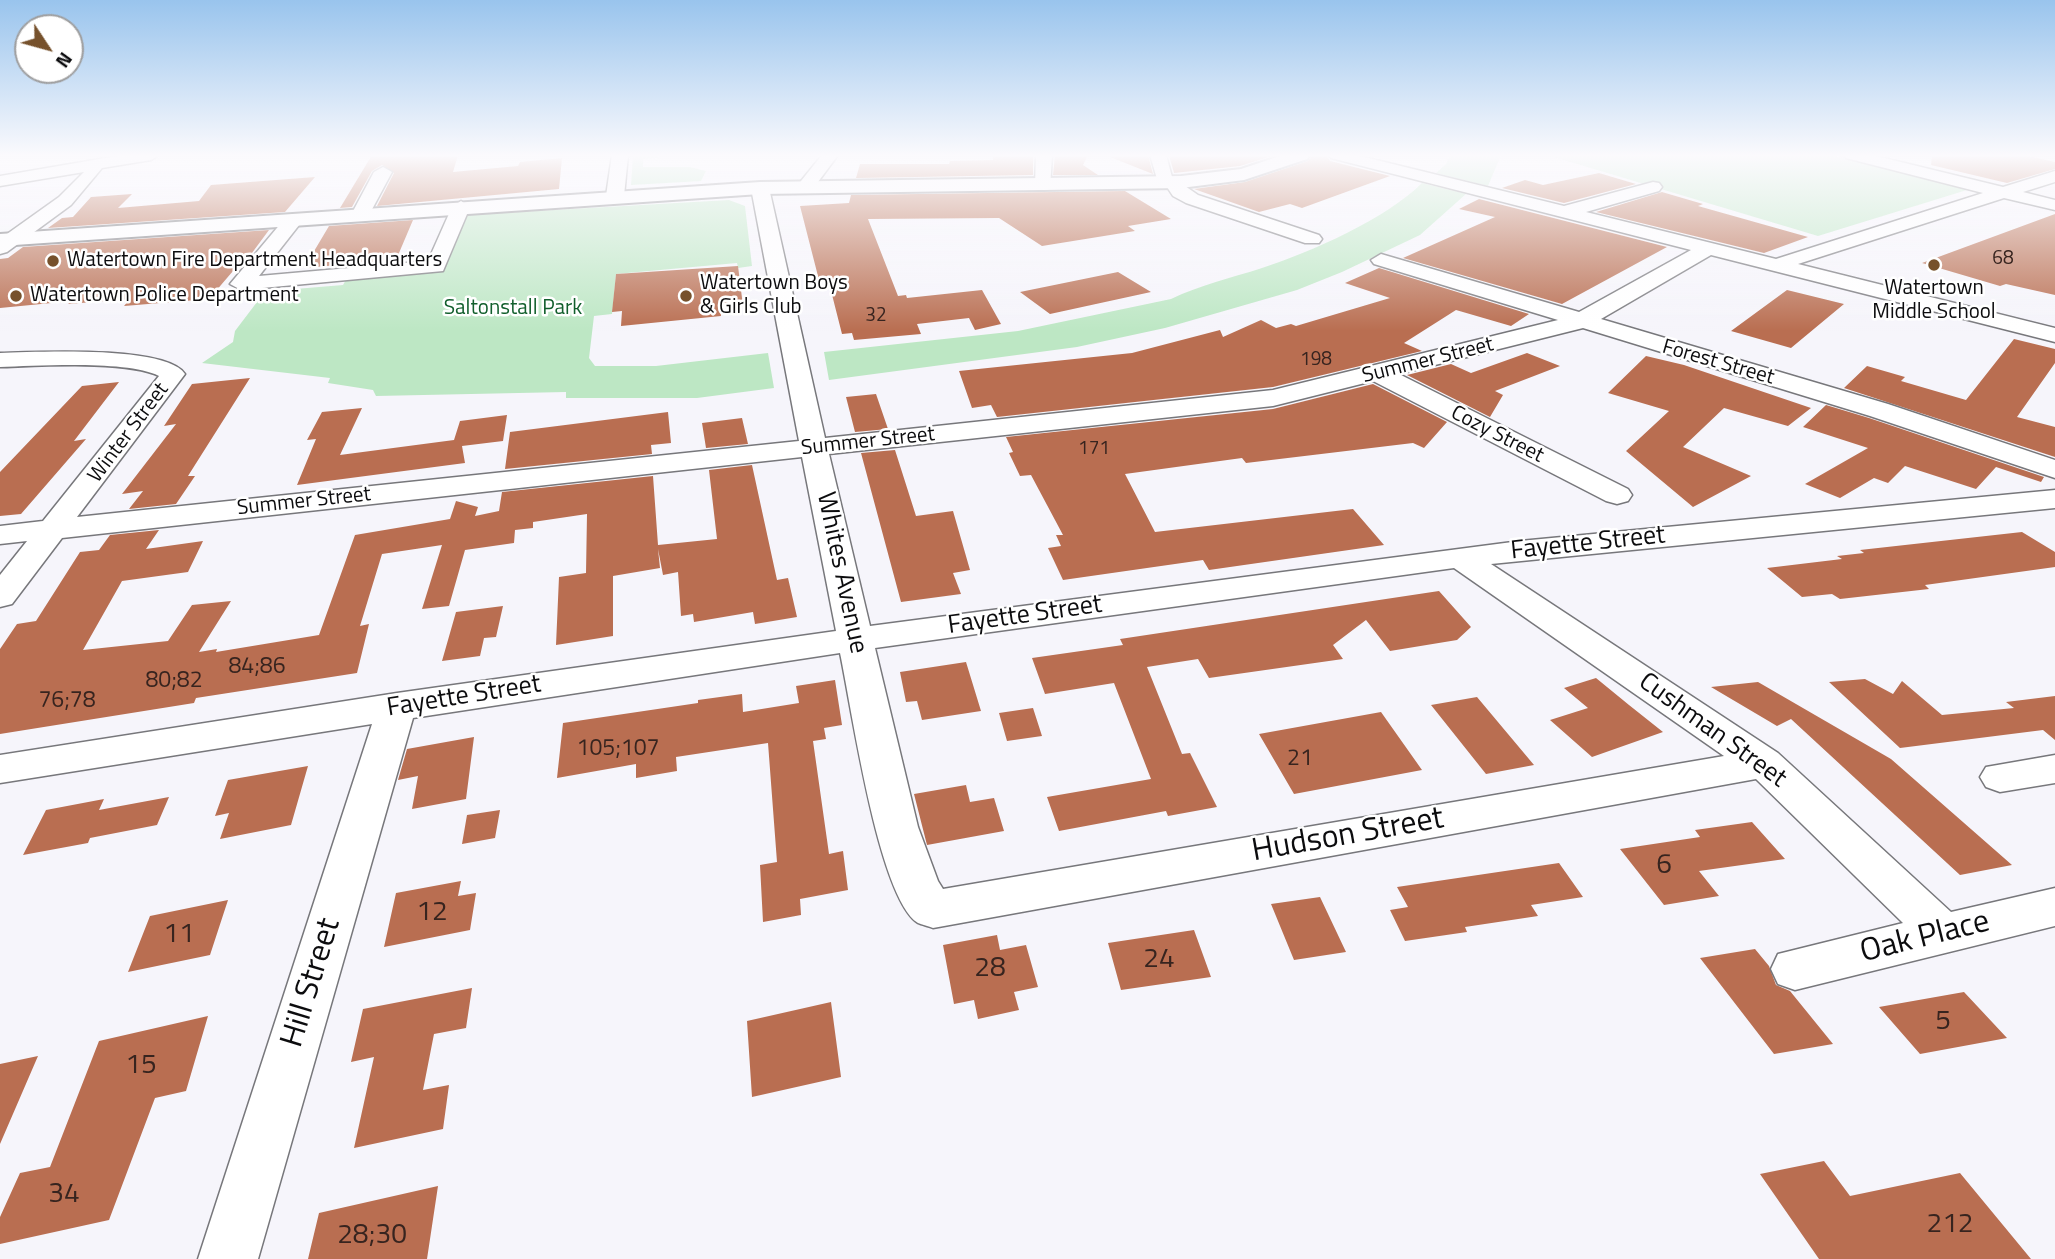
<!DOCTYPE html>
<html>
<head>
<meta charset="utf-8">
<style>
	body { margin:0 }
	#map { position:relative; width:2055px; height:1259px; overflow:hidden; background:#f6f5fb; font-family:"Titillium Web",sans-serif }
	canvas { display:block }
	.north { position:absolute; left:14px; top:14px; width:70px; height:70px; box-sizing:border-box; background:#fff; border:2px solid #9e9e9f; border-radius:50%; rotate:126deg; font-size:19px; font-weight:700; line-height:28px; text-align:center; color:#0c0c0e }
	.north::after { content:''; display:block; margin:auto; width:24px; height:32px; background:#76512c; clip-path:polygon(50% 0,100% 100%,50% 72%,0 100%) }
</style>
</head>
<body>
<div id="map">
<canvas width="2055" height="1259"></canvas>
<div class="north">N</div>
</div>
<script>
const g = document.querySelector('canvas').getContext('2d');
g.lineJoin = 'round';
function fillPath(path, color) {
  g.fillStyle = color;
  g.fill(path, 'evenodd');
}
function strokePath(path, color, width, dash) {
  g.strokeStyle = color;
  g.lineWidth = width;
  g.lineCap = dash ? 'butt' : 'round';
  g.setLineDash(dash || []);
  g.stroke(path);
}
function write(font, color, halo, rows, align = 'center') {
  g.font = font + ' "Titillium Web",sans-serif';
  g.lineWidth = 5;
  g.setLineDash([]);
  g.textBaseline = 'middle';
  g.strokeStyle = halo;
  g.fillStyle = color;
  for (const [text, x, y, turn = 0] of rows) {
    g.save();
    g.translate(x, y);
    g.rotate((+turn || 0) * Math.PI / 180);
    g.textAlign = isNaN(turn) ? turn : align;
    if (halo) g.strokeText(text, 0, 0);
    g.fillText(text, 0, 0);
    g.restore();
  }
}
const green = new Path2D(`
	M633,155H659L658,158L643,159V167H690L706,171L701,181L631,185Z
	M1450,155H1501L1488,186L1436,173L1446,164Z
	M1547,155H1832L1967,190L1818,236Z
	M1422,183L1466,194L1420,235L1342,272L1297,290L1165,328L1077,347L829,380L824,352L1018,331L1171,299C1200,285 1231,278 1262,268C1311,252 1386,219 1422,183Z
	M729,200L745,206L752,266L738,268L737,263L616,274L612,314L594,316L589,358L595,366H656L768,353L774,388L697,398H566V392L376,396L373,390L328,383L330,378L202,363L233,342L235,331L257,302L253,300L259,292L343,285L347,278L443,269L466,215Z`);
const building = new Path2D(`
	M372,155H458L453,172L518,166L520,162L562,158L559,189L377,206L394,173L382,165L372,171L352,207L340,208Z
	M993,155H1033V175L856,178L860,164H949L950,161L993,160Z
	M1055,155H1088L1083,165L1098,175H1053Z
	M1110,155H1148L1153,174L1110,157Z
	M1169,155H1275L1240,166L1174,173Z
	M1313,155H1326L1330,161L1390,176L1302,208L1290,204L1259,212L1194,189L1245,182L1308,161Z
	M1932,155H2024L2055,162V169L2007,183L1931,165Z
	M1599,173L1636,184L1564,203L1502,188L1525,180L1543,185Z
	M315,177L285,212L48,228L62,218L73,217L91,197L132,194L118,208L199,201L211,185Z
	M1125,191L1171,219L1128,226L1135,231L1042,246L999,218L868,219L898,296L906,295L907,298L982,290L1001,324L975,330L969,318L917,324L921,334L854,340L852,333L842,334L828,279L819,280L800,206L849,203L851,195Z
	M1662,192L1703,204L1698,206L1808,237L1764,253L1596,212Z
	M1479,199L1667,247L1562,304L1403,258L1495,217L1459,209Z
	M2055,214V295L2006,284L2000,286L1922,263Z
	M413,220L396,260L304,268L329,226Z
	M269,230L246,261L239,264L209,299L124,306L130,299L68,304L72,301L0,308V259L8,258L23,247Z
	M738,266L743,306L720,308L721,316L621,326L622,311L612,312L616,274Z
	M1379,268L1529,314L1511,326L1456,310L1404,343L1422,351L1273,387L997,417L991,405L972,408L959,371L1132,353L1220,330L1223,337L1261,320L1276,328L1291,324L1296,326L1390,298L1345,283Z
	M1118,272L1151,292L1050,314L1020,292Z
	M1787,290L1844,304L1791,348L1731,331Z
	M2014,339L2055,349V363L2017,417L2055,427V457L1844,388L1867,366L1905,377L1901,381L1966,400Z
	M1527,353L1560,366L1495,391L1503,395L1490,417L1407,375L1451,364L1471,373Z
	M1646,356L1684,365L1811,408L1788,426L1724,408L1683,447L1751,476L1693,507L1626,451L1669,411L1608,393Z
	M250,378L188,476H195L176,504L129,509L143,491L122,494L176,424L164,426L192,384Z
	M119,382L74,441L86,439L21,514L0,516V472L82,386Z
	M1373,384L1447,422L1424,448L1413,443L1246,463L1242,458L1125,474L1155,532L1353,509L1384,545L1209,570L1203,560L1063,580L1048,548L1061,546L1056,535H1063L1031,475L1020,476L1009,453L1013,452L1006,437L1273,409Z
	M876,394L888,429L855,432L846,397Z
	M1826,405L1869,418L2044,477L2041,482L1996,467L1976,489L1905,466L1888,483L1874,478L1840,498L1805,484L1868,448L1803,427Z
	M362,408L340,455L454,440L460,421L507,415L503,441L462,446L465,463L297,485L316,439L307,440L322,412Z
	M668,412L671,443L651,445L652,454L505,469L510,432Z
	M742,418L748,444L706,448L702,423Z
	M895,450L916,516L953,511L970,570L953,573L961,594L901,602L861,453Z
	M752,465L777,580L788,578L797,617L755,624L753,612L694,622L693,614L681,616L678,572L663,575L658,549L660,568L613,576V636L556,645L559,577L586,573L587,514L533,522V528L515,530L514,543L465,550L449,606L422,609L442,545L382,554L360,626L369,624L357,673L196,698L194,703L0,734V649L17,624L36,621L80,552L99,550L110,535L159,530L146,549L203,541L188,572L122,581L83,650L168,641L192,605L231,601L199,652L217,649L216,652L319,635L355,535L450,519L456,501L478,507L475,516L499,511L502,492L653,476L658,545L717,539L709,470Z
	M2022,532L2055,552V567L1925,585L1929,589L1840,599L1832,594L1802,597L1767,568L1842,559L1837,556L1864,553L1860,550Z
	M1439,591L1471,627L1457,640L1390,651L1366,620L1333,645L1343,659L1209,678L1198,659L1147,667L1182,754L1190,753L1217,807L1168,816L1166,811L1059,831L1047,797L1151,779L1114,683L1045,694L1032,658L1123,645L1120,639Z
	M503,606L496,637L484,638L480,656L442,661L456,612Z
	M966,662L981,711L922,720L917,701L906,702L900,672Z
	M1596,678L1629,705L1663,732L1592,757L1550,720L1588,708L1564,688Z
	M1865,679L1893,694L1902,681L1942,715L2014,708L2006,702L2055,696V740L2043,730L1900,748L1829,682Z
	M835,680L842,725L824,728L826,739L813,741L829,854L843,851L848,890L800,899L801,915L763,922L760,865L777,862L768,743L676,757L677,771L636,778V764L557,778L563,723L698,703V700L742,694L743,712L799,703L796,686Z
	M1758,682L1891,759L2012,865L1960,875L1791,719L1777,726L1711,687Z
	M1477,697L1508,734L1534,765L1486,774L1431,705Z
	M1033,708L1042,736L1007,741L999,713Z
	M1381,712L1422,770L1294,794L1259,734Z
	M474,737L466,799L412,809L418,776L398,780L407,749Z
	M308,766L291,825L220,839L229,813L215,816L228,780Z
	M966,785L970,802L994,798L1004,831L927,845L914,794Z
	M169,797L157,825L90,838L88,843L23,855L46,810L104,799L99,810Z
	M500,810L495,838L462,844L467,815Z
	M1752,822L1785,859L1699,871L1719,896L1664,905L1620,849L1700,837L1695,830Z
	M1559,863L1583,897L1531,905L1538,916L1465,927L1467,932L1405,941L1390,910L1408,907L1397,887Z
	M461,881L458,896L476,893L470,930L384,947L396,893Z
	M1320,897L1346,952L1294,960L1271,904Z
	M228,900L210,955L128,972L150,916Z
	M1194,930L1211,977L1121,990L1108,943Z
	M997,935L1000,950L1026,945L1038,987L1014,992L1019,1010L978,1019L974,1000L954,1004L943,945Z
	M1755,949L1769,966L1776,985L1790,991L1833,1044L1774,1054L1700,958Z
	M472,988L466,1028L434,1034L423,1090L449,1085L443,1129L354,1148L374,1057L351,1062L363,1009Z
	M1964,992L2007,1038L1920,1054L1879,1007Z
	M831,1002L841,1077L752,1097L747,1021Z
	M208,1016L186,1091L155,1098L109,1220L0,1244V1217L20,1173L50,1167L99,1041Z
	M38,1056L0,1144V1064Z
	M1824,1161L1850,1196L1960,1173L2031,1259H1819L1760,1174Z
	M438,1186L427,1259H308L319,1213Z`);
const minor = new Path2D(`
	M123,155H159L151,160L102,168L71,205L7,252L0,254V239L59,197L84,172L0,186V176Z
	M612,155H628L624,196L615,201L606,196Z
	M822,155H838L812,190H800L797,186Z
	M1036,155H1052L1050,189L1044,190L1035,185Z
	M1150,155H1166L1172,177L1198,195L1319,235L1322,239L1319,243H1305L1186,203L1173,196L1167,187L1159,186Z
	M1329,155H1356L1564,206L1653,182L1659,183L1662,187L1659,191L1586,212L1776,259L1983,193L1846,158L1844,155H1872L2003,187L2055,171V182L2023,192L2055,200V210L2004,198L1798,264L2055,328V342L1711,255L1601,319L1888,404L2055,460V478L1870,416L1583,328L1399,374L1628,489L1632,495L1628,501L1617,504L1606,501L1373,381L1273,406L829,454L870,626L1520,541L2055,490V508L1491,564L1778,753L1951,912L2055,888V926L1795,990L1778,984L1771,969L1778,954L1903,923L1756,779L933,928C929,926 922,925 918,923C878,898 851,703 840,653L413,718L258,1259H198L372,724L0,783V755L397,693L836,631L802,457L62,538L12,604L0,607V575L27,541L0,544V526L43,521L159,376C127,360 38,366 0,367V353C36,352 166,345 185,374L77,517L799,441L751,188L760,183L769,188L825,438L1273,390L1558,320L1374,264L1371,260L1381,254L1579,312L1691,250L1331,158ZM1454,568L1724,756L943,889L938,881L918,827L875,648Z
	M383,167L392,172L369,215L360,221L353,219L351,215L374,172Z
	M461,201L470,207L443,271L241,290L230,284L287,216L294,214L303,220L259,276L428,261L452,207Z
	M2055,755V783L2000,792L1986,787L1980,777L1986,767Z`);
const major = new Path2D(`
	M1283,155H1310L1307,159L1244,180L1181,188L760,194L0,246V234L760,182L1181,176L1241,169Z`);
const markers = [
	[53,261,7,"#76512c"],
	[1934,265,7,"#76512c"],
	[16,296,7,"#76512c"],
	[686,296,7,"#76512c"]
];
const farNumbernames = [
	["68",2003,259],
	["32",876,316],
	["198",1316,360],
	["171",1094,449]
];
const farPoinames = [
	["Watertown Fire Department Headquarters",67,261],
	["Watertown Boys",700,284],
	["& Girls Club",700,308],
	["Watertown",1934,289,"center"],
	["Middle School",1934,313,"center"],
	["Watertown Police Department",30,296]
];
const farParknames = [
	["Saltonstall Park",513,309]
];
const farStreetnames = [
	["Summer Street",1428,361,-14],
	["Forest Street",1718,363,16],
	["Winter Street",129,433,-53],
	["Cozy Street",1497,435,27],
	["Summer Street",868,442,-6],
	["Summer Street",304,502,-6]
];
const numberNames = [
	["84;86",257,667],
	["80;82",174,681],
	["76;78",67,701],
	["105;107",618,749],
	["21",1300,759]
];
const streetNames = [
	["Fayette Street",1588,544,-6],
	["Whites Avenue",841,573,78],
	["Fayette Street",1025,616,-8],
	["Fayette Street",464,697,-9],
	["Cushman Street",1712,731,36]
];
const nearNumbernames = [
	["6",1664,866],
	["12",432,913],
	["11",179,935],
	["24",1159,960],
	["28",990,969],
	["5",1943,1022],
	["15",141,1066],
	["34",64,1195],
	["212",1950,1225],
	["28;30",372,1236]
];
const nearStreetnames = [
	["Hudson Street",1348,836,-10],
	["Oak Place",1925,938,-14],
	["Hill Street",312,983,-73]
];
fillPath(green, '#bde7c4');
fillPath(building, '#b96e51');
strokePath(minor, '#77777b', 3);
strokePath(major, '#77777b', 4);
fillPath(minor, '#fff');
fillPath(major, '#fff');
const sky = g.createLinearGradient(0, 0, 0, 331);
sky.addColorStop(0, '#99c4ed');
sky.addColorStop(0.47, '#fbfafd');
sky.addColorStop(1, '#fbfafd00');
g.fillStyle = sky;
g.fillRect(0, 0, 2055, 331);
for (const [x, y, r, color] of markers) {
  const dot = new Path2D();
  dot.arc(x, y, r, 0, 2 * Math.PI);
  g.fillStyle = color;
  g.fill(dot);
  strokePath(dot, '#fff', 2.5);
}
write('19px', '#37241f', null, farNumbernames);
write('21px', '#0c0c0e', '#fff', farPoinames, 'left');
write('21px', '#125f2d', '#fff', farParknames);
write('21px', '#0c0c0e', '#fff', farStreetnames);
write('23px', '#37241f', null, numberNames);
write('26px', '#0c0c0e', '#fff', streetNames);
write('28px', '#37241f', null, nearNumbernames);
write('32px', '#0c0c0e', '#fff', nearStreetnames);
</script>
</body>
</html>
